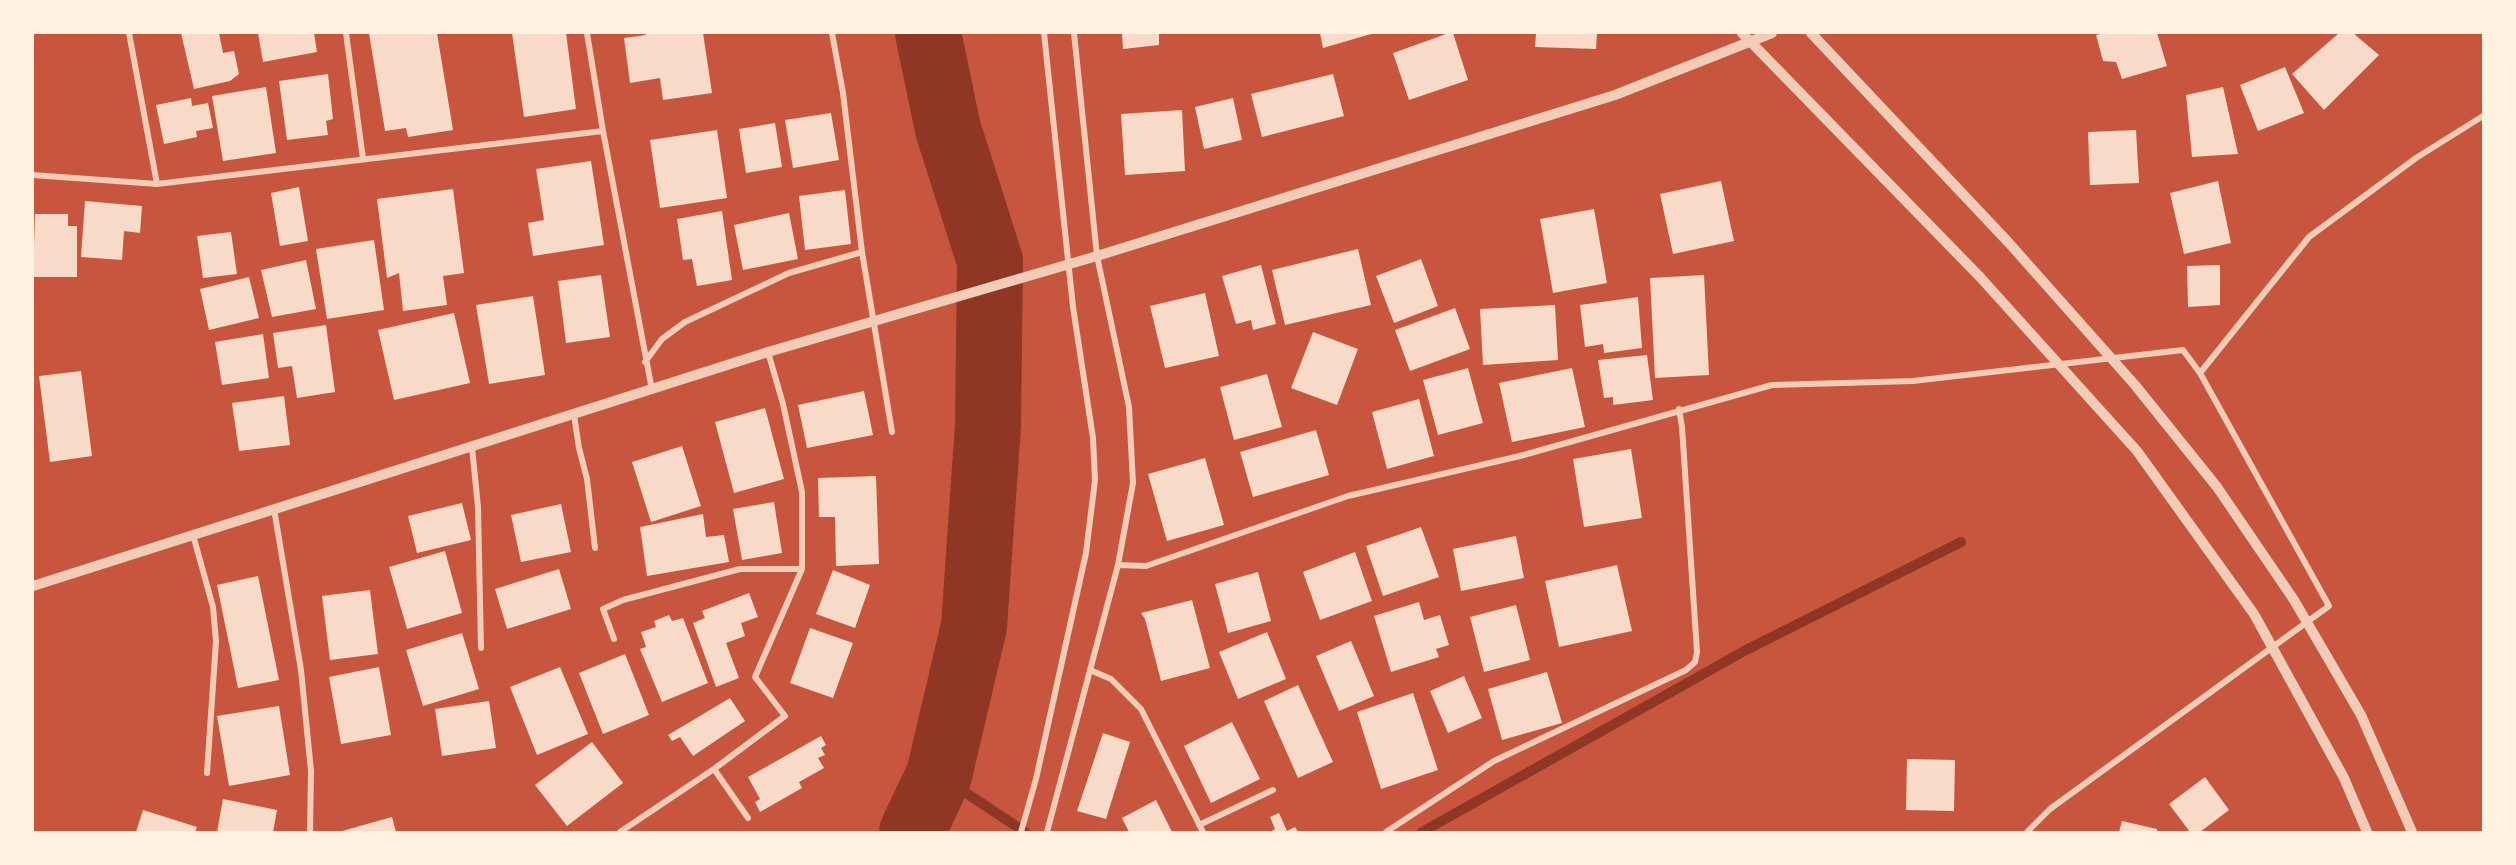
<!DOCTYPE html>
<html>
<head>
<meta charset="utf-8">
<style>
	body { margin:0 }
	#map { position:relative; width:2516px; height:865px; overflow:hidden; background:#c8553d; font-family:"Times New Roman",serif }
	canvas { display:block }
	.frame { position:absolute; inset:0; border:34px solid #fff3e0; pointer-events:none }
</style>
</head>
<body>
<div id="map">
<canvas width="2516" height="865"></canvas>
<div class="frame"></div>
</div>
<script>
const g = document.querySelector('canvas').getContext('2d');
g.lineJoin = 'round';
function strokePath(path, color, width, dash) {
  g.strokeStyle = color;
  g.lineWidth = width;
  g.lineCap = dash ? 'butt' : 'round';
  g.setLineDash(dash || []);
  g.stroke(path);
}
function fillPath(path, color) {
  g.fillStyle = color;
  g.fill(path, 'evenodd');
}
const stream = new Path2D(`
	M939,775L1025,832
	M1422,832L1746,650L1961,542`);
const river = new Path2D(`
	M912,832L939,775L974,626L988,425L990,261L948,129L928,33`);
const building = new Path2D(`
	M181,33H219L223,53L234,51L239,74L230,81L194,89Z
	M258,33H314L317,52L263,62Z
	M369,33H437L453,130L408,137L406,128L385,131Z
	M512,33H566L576,109L524,117Z
	M645,33H703L712,93L663,100L660,78L630,83L624,38L646,35Z
	M1122,33H1159V45L1123,49Z
	M1320,33H1371V34L1323,48Z
	M1449,33H1453L1468,80L1409,100L1393,53Z
	M1536,33H1597L1596,49L1535,47Z
	M2104,33H2157L2167,66L2122,79L2116,62L2103,61L2096,35Z
	M2339,33H2353L2379,55L2324,110L2292,74Z
	M2285,67L2304,113L2258,131L2240,85Z
	M328,74L333,119L326,121L328,135L287,140L279,81Z
	M1333,74L1344,116L1262,137L1251,94Z
	M266,87L276,153L223,161L212,96Z
	M2223,87L2238,154L2192,157L2186,95Z
	M191,98L192,106L208,103L213,128L196,131L197,137L164,144L156,105Z
	M1233,98L1242,140L1204,149L1195,107Z
	M1182,110L1185,171L1125,175L1121,114Z
	M831,113L839,160L793,168L785,120Z
	M775,123L782,167L746,173L739,129Z
	M717,130L727,198L660,208L650,140Z
	M2136,130L2139,183L2090,185L2088,132Z
	M591,161L604,245L533,256L528,223L544,220L536,169Z
	M1721,181L1734,241L1673,254L1660,194Z
	M2218,181L2231,243L2184,254L2170,193Z
	M299,187L308,241L280,246L271,193Z
	M453,189L464,273L443,276L447,305L403,311L399,273L387,278L377,199Z
	M845,190L851,244L805,250L799,196Z
	M85,201L142,206L140,233L124,231L122,260L81,257Z
	M1594,209L1607,283L1553,293L1540,219Z
	M722,211L732,280L697,286L692,259L683,260L677,219Z
	M789,213L798,259L743,270L734,225Z
	M35,214H68V226H77V277H33Z
	M231,232L237,274L203,278L197,236Z
	M374,240L384,310L327,319L316,249Z
	M1358,249L1371,305L1285,325L1272,270Z
	M1421,259L1438,306L1394,323L1376,276Z
	M306,260L316,309L272,317L261,270Z
	M1261,265L1276,324L1253,330L1251,320L1236,324L1222,276Z
	M2220,265V305L2188,307L2187,266Z
	M601,275L610,337L566,343L558,281Z
	M1704,275L1709,375L1655,378L1650,278Z
	M249,277L259,318L209,330L200,289Z
	M1205,293L1219,356L1165,368L1150,306Z
	M533,296L545,375L489,384L476,305Z
	M1638,297L1642,348L1604,353L1603,344L1585,347L1580,305Z
	M1555,305L1558,360L1483,365L1480,309Z
	M1455,308L1470,349L1410,371L1395,330Z
	M454,313L470,383L394,400L378,330Z
	M326,325L335,392L297,398L292,366L278,368L273,333Z
	M1313,332L1358,349L1337,405L1291,388Z
	M263,334L269,378L222,385L215,342Z
	M1647,355L1653,400L1613,405V397L1604,398L1598,360Z
	M1468,368L1483,423L1438,435L1423,380Z
	M1572,368L1585,427L1512,442L1499,383Z
	M81,371L92,456L50,462L39,376Z
	M1267,374L1282,427L1234,440L1220,387Z
	M864,391L873,435L807,448L798,405Z
	M284,396L290,445L239,451L232,403Z
	M1419,399L1434,456L1387,469L1372,412Z
	M765,408L784,479L734,493L715,422Z
	M1316,430L1329,475L1253,497L1240,452Z
	M682,446L701,506L651,522L632,462Z
	M1631,449L1642,518L1584,527L1573,459Z
	M1205,458L1224,525L1167,541L1148,474Z
	M876,476L879,564L836,566L835,517H819L818,478Z
	M774,502L782,553L742,560L733,509Z
	M462,503L471,540L417,553L408,516Z
	M561,504L571,552L521,562L511,515Z
	M703,514L706,537L724,535L729,562L647,576L640,527Z
	M1421,527L1439,577L1383,596L1366,546Z
	M1516,536L1524,578L1461,591L1453,549Z
	M445,551L462,613L407,629L389,567Z
	M1355,552L1372,601L1320,620L1303,572Z
	M1617,565L1632,631L1559,647L1545,581Z
	M559,569L571,609L507,629L495,589Z
	M833,570L870,585L855,628L816,614Z
	M1258,572L1271,621L1228,633L1215,584Z
	M258,576L279,680L238,688L217,585Z
	M370,590L378,654L330,660L322,596Z
	M749,593L758,617L741,623L745,636L726,643L739,678L716,687L693,623L705,618L702,611Z
	M1192,600L1210,668L1161,681L1145,619L1141,613Z
	M1419,602L1424,620L1440,615L1449,645L1436,649L1439,657L1391,672L1374,616Z
	M1516,605L1530,660L1484,672L1470,617Z
	M669,615L672,621L683,618L708,683L662,702L640,649L646,647L641,632L656,627L654,621Z
	M810,628L853,643L833,698L790,683Z
	M1267,632L1286,679L1238,699L1219,652Z
	M462,633L479,689L423,706L406,650Z
	M1351,641L1374,696L1339,711L1316,656Z
	M625,654L649,715L603,734L579,673Z
	M379,667L391,735L341,744L329,677Z
	M560,667L588,734L537,755L510,687Z
	M1547,672L1562,723L1502,740L1488,689Z
	M1464,676L1482,718L1448,733L1430,691Z
	M1298,685L1333,762L1298,778L1264,701Z
	M1413,693L1438,770L1381,789L1357,712Z
	M730,698L745,721L693,756L680,737L672,741L668,735Z
	M489,701L496,748L442,756L435,709Z
	M279,706L290,775L229,786L217,716Z
	M1232,722L1260,779L1211,803L1184,746Z
	M1103,733L1130,742L1106,819L1077,811Z
	M821,736L826,745L821,748L825,755L818,758L824,768L799,782L802,788L760,812L755,802L760,799L748,777Z
	M592,742L623,783L567,826L535,785Z
	M1907,759L1955,760L1954,811L1906,810Z
	M2205,777L2229,810L2200,832H2190L2169,804Z
	M223,799L277,810L273,832H217Z
	M1156,800L1172,832H1129L1122,818Z
	M143,810L197,827L195,832H136Z
	M1279,813L1287,831L1295,827L1298,832H1270L1275,829L1270,817Z
	M392,817L396,832H342V831Z
	M2122,821L2157,829V832H2119Z`);
const minor = new Path2D(`
	M129,33L157,184
	M346,33L363,159
	M587,33L603,131L652,390
	M832,33L843,93L862,252L892,432
	M33,175L157,184L603,131
	M645,362L662,339L685,322L789,273L862,252
	M2200,373L2309,237L2416,158L2483,116
	M574,415L579,448L587,479L595,548
	M472,447L478,507L481,648
	M274,509L301,670L311,771L310,832
	M193,535L213,607L216,641L207,773
	M1118,565L1146,566L1348,496L1520,456L1772,385L1913,381L2183,350L2200,373L2329,606L2050,809L2027,832
	M614,639L603,609L623,600L740,569H802
	M1090,670L1111,679L1141,709L1203,832
	M714,769L748,818
	M1199,825L1273,790
	M620,832L714,769L785,716L755,677L802,569V492L783,404L768,352
	M1021,832L1036,779L1086,553L1095,480L1093,438L1073,307L1044,33
	M1047,832L1118,565L1133,483L1129,407L1097,256L1074,33
	M1386,832L1494,761L1686,670L1695,662L1697,652L1682,427L1679,409`);
const tertiary = new Path2D(`
	M1742,33L1980,277L2137,451L2254,614L2344,778L2367,832
	M1811,33L2009,243L2135,385L2217,487L2294,600L2361,715L2412,832
	M33,586L768,352L1097,256L1615,95L1772,33`);
strokePath(stream, '#8f3625', 10);
strokePath(river, '#8f3625', 66);
fillPath(building, '#f7dbc8');
strokePath(minor, '#f1ccb7', 6);
strokePath(tertiary, '#f1ccb7', 10);
</script>
</body>
</html>
